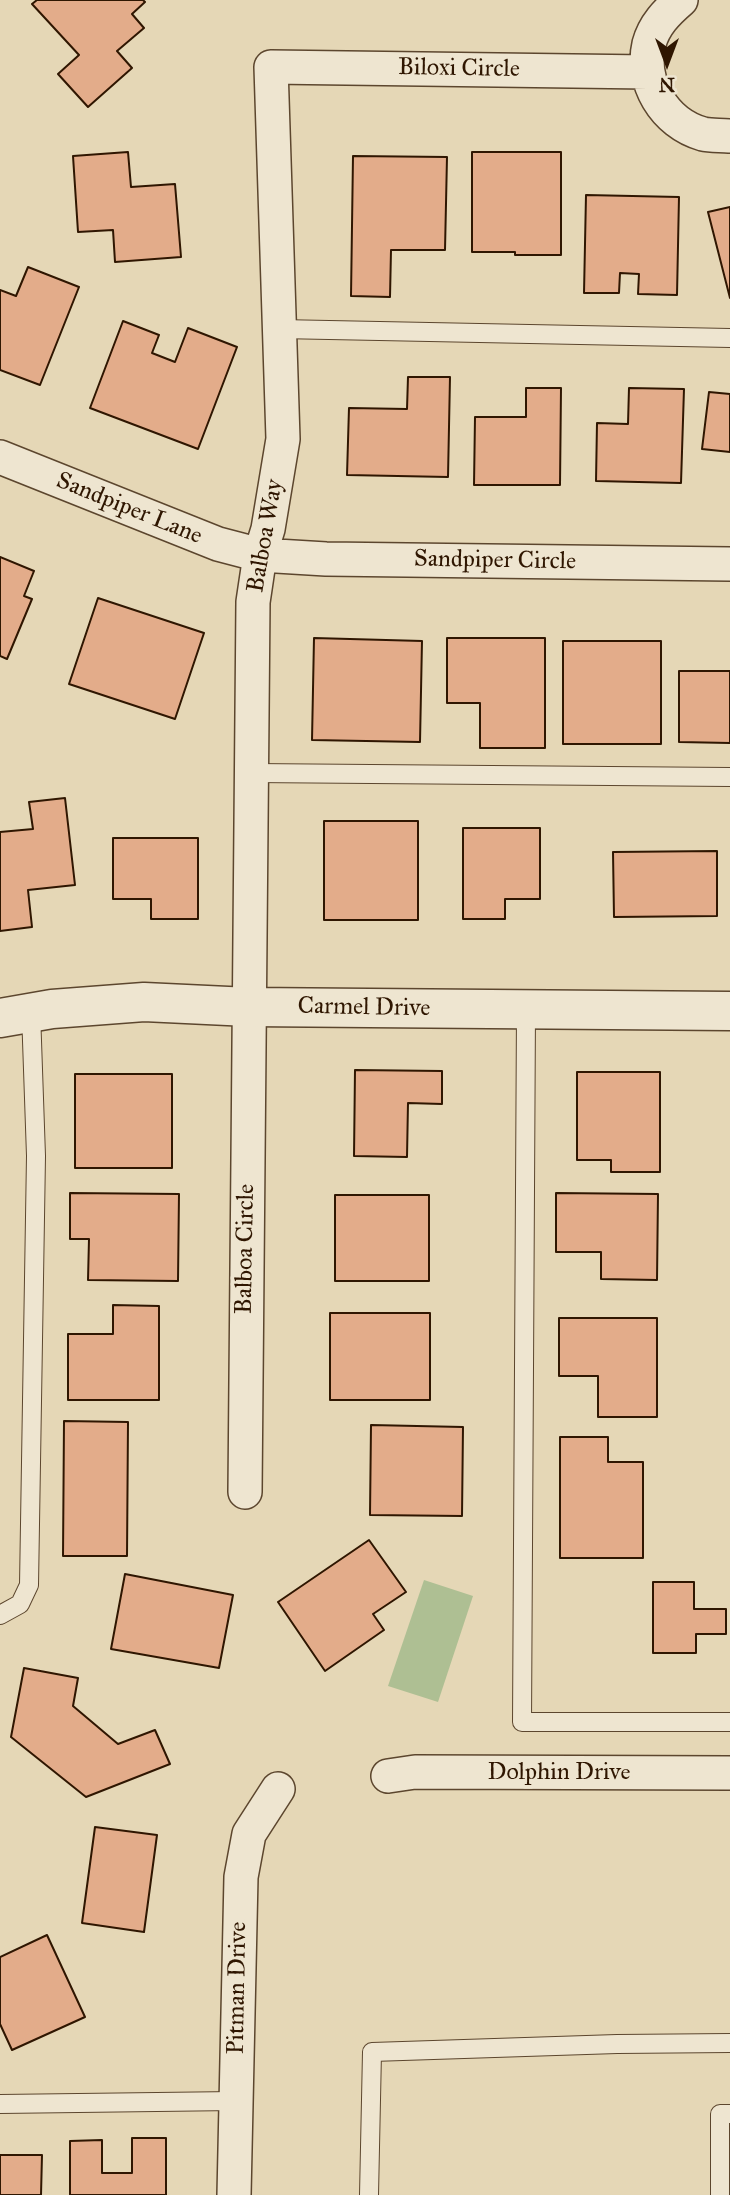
<!DOCTYPE html>
<html>
<head>
<meta charset="utf-8">
<style>
	body { margin:0 }
	#map { position:relative; width:730px; height:2195px; overflow:hidden; background:#e5d7b6; font-family:"IM FELL Great Primer",serif }
	canvas { display:block }
	.north { position:absolute; left:632px; top:28px; width:70px; height:70px; -webkit-text-stroke:5px #eee5d0; paint-order:stroke; rotate:180deg; font-size:19px; font-weight:700; line-height:28px; text-align:center; color:#2f1601 }
	.north::after { content:''; display:block; margin:auto; width:24px; height:32px; background:#2f1601; clip-path:polygon(50% 0,100% 100%,50% 72%,0 100%) }
</style>
</head>
<body>
<div id="map">
<canvas width="730" height="2195"></canvas>
<div class="north">N</div>
</div>
<script>
const g = document.querySelector('canvas').getContext('2d');
g.lineJoin = 'round';
function fillPath(path, color) {
  g.fillStyle = color;
  g.fill(path, 'evenodd');
}
function strokePath(path, color, width, dash) {
  g.strokeStyle = color;
  g.lineWidth = width;
  g.lineCap = dash ? 'butt' : 'round';
  g.setLineDash(dash || []);
  g.stroke(path);
}
function write(font, color, halo, rows, align = 'center') {
  g.font = font + ' "IM FELL Great Primer",serif';
  g.lineWidth = 7;
  g.setLineDash([]);
  g.textBaseline = 'middle';
  g.strokeStyle = halo;
  g.fillStyle = color;
  for (const [text, x, y, turn = 0] of rows) {
    g.save();
    g.translate(x, y);
    g.rotate((+turn || 0) * Math.PI / 180);
    g.textAlign = isNaN(turn) ? turn : align;
    if (halo) g.strokeText(text, 0, 0);
    g.fillText(text, 0, 0);
    g.restore();
  }
}
const green = new Path2D(`
	M424,1580L473,1596L438,1702L388,1686Z`);
const building = new Path2D(`
	M37,0H143L145,2L132,14L144,28L117,51L132,68L88,107L58,74L79,55L32,4Z
	M128,152L131,187L175,184L181,257L115,262L113,230L78,232L73,156Z
	M472,152H561V255H515V252H472Z
	M353,156L447,157L445,250H391L390,297L351,296Z
	M586,195L679,197L677,295L638,294L639,274L620,273L619,293H584Z
	M730,207V298L708,212Z
	M28,267L79,287L40,385L0,370V290L16,296Z
	M123,321L159,335L152,353L175,362L188,328L237,347L198,449L90,408Z
	M408,377H450L448,477L347,475L349,408L407,409Z
	M526,388H561L560,485H474L475,417H526Z
	M629,388L684,389L681,483L596,481L597,423L628,424Z
	M709,392L730,394V452L702,449Z
	M0,557L34,571L24,596L32,599L7,659L0,656Z
	M98,598L204,633L175,719L69,684Z
	M314,638L422,641L420,742L312,740Z
	M447,638H545V748H480V703H447Z
	M563,641H661V744H563Z
	M679,671H730V743L679,742Z
	M65,798L75,885L28,890L32,927L0,931V832L33,829L29,802Z
	M324,821H418V920H324Z
	M463,828H540V899H505V919H463Z
	M113,838H198V919H151V899H113Z
	M717,851V916L614,917L613,852Z
	M355,1070L442,1071V1104L408,1103L407,1157L354,1156Z
	M577,1072H660V1172H611V1160H577Z
	M75,1074H172V1168H75Z
	M70,1193L179,1194L178,1281L88,1280L89,1239H70Z
	M556,1193L658,1194L657,1280L601,1279V1252H556Z
	M335,1195H429V1281H335Z
	M113,1305L159,1306V1400H68V1334H113Z
	M330,1313H430V1400H330Z
	M559,1318H657V1417H598V1376H559Z
	M64,1421L128,1422L127,1556H63Z
	M371,1425L463,1427L462,1516L370,1515Z
	M560,1437H608V1462H643V1558H560Z
	M369,1540L406,1592L373,1614L384,1630L325,1671L278,1602Z
	M125,1574L233,1595L219,1668L111,1649Z
	M653,1582H694V1609H726V1634H696V1653H653Z
	M24,1668L78,1678L73,1706L118,1744L155,1730L170,1764L86,1797L11,1737Z
	M95,1827L157,1835L144,1932L82,1923Z
	M47,1935L85,2017L12,2050L0,2024V1957Z
	M132,2138H166V2195H70V2141L102,2140V2173H132Z
	M0,2155H42L41,2195H0Z`);
const service = new Path2D(`
	M279,329L730,338
	M252,773L730,777
	M526,1011L522,1722H730
	M0,1615L20,1604L29,1585L36,1156L31,1012
	M0,2104L235,2101
	M369,2195L372,2052L617,2044L730,2043
	M720,2195V2114H730`);
const minor = new Path2D(`
	M681,0C667,12 654,25 649,44C640,82 664,123 703,134C711,136 721,135 730,136
	M0,457L218,544L260,555L326,559L730,564
	M245,1492L253,602L260,555L268,529L283,439L271,67L648,72
	M388,1776L415,1772L730,1773
	M234,2195L241,1877L249,1834L278,1789`);
const tertiary = new Path2D(`
	M0,1018L52,1009L144,1002L249,1007L730,1011`);
const streetNames = [
	["Biloxi Circle",459,69,1],
	["Sandpiper Lane",129,509,22],
	["Balboa Way",266,536,-80],
	["Sandpiper Circle",495,561,1],
	["Carmel Drive",364,1008,1],
	["Balboa Circle",246,1249,-89],
	["Dolphin Drive",559,1773],
	["Pitman Drive",238,1988,-89]
];
fillPath(green, '#aebf93');
fillPath(building, '#e3ac8a');
strokePath(building, '#2f1601', 2);
strokePath(service, '#5c462e', 20);
strokePath(minor, '#5c462e', 36);
strokePath(tertiary, '#5c462e', 41);
strokePath(service, '#eee5d0', 18);
strokePath(minor, '#eee5d0', 33);
strokePath(tertiary, '#eee5d0', 38);
write('24px', '#2f1601', '#eee5d0', streetNames);
</script>
</body>
</html>
